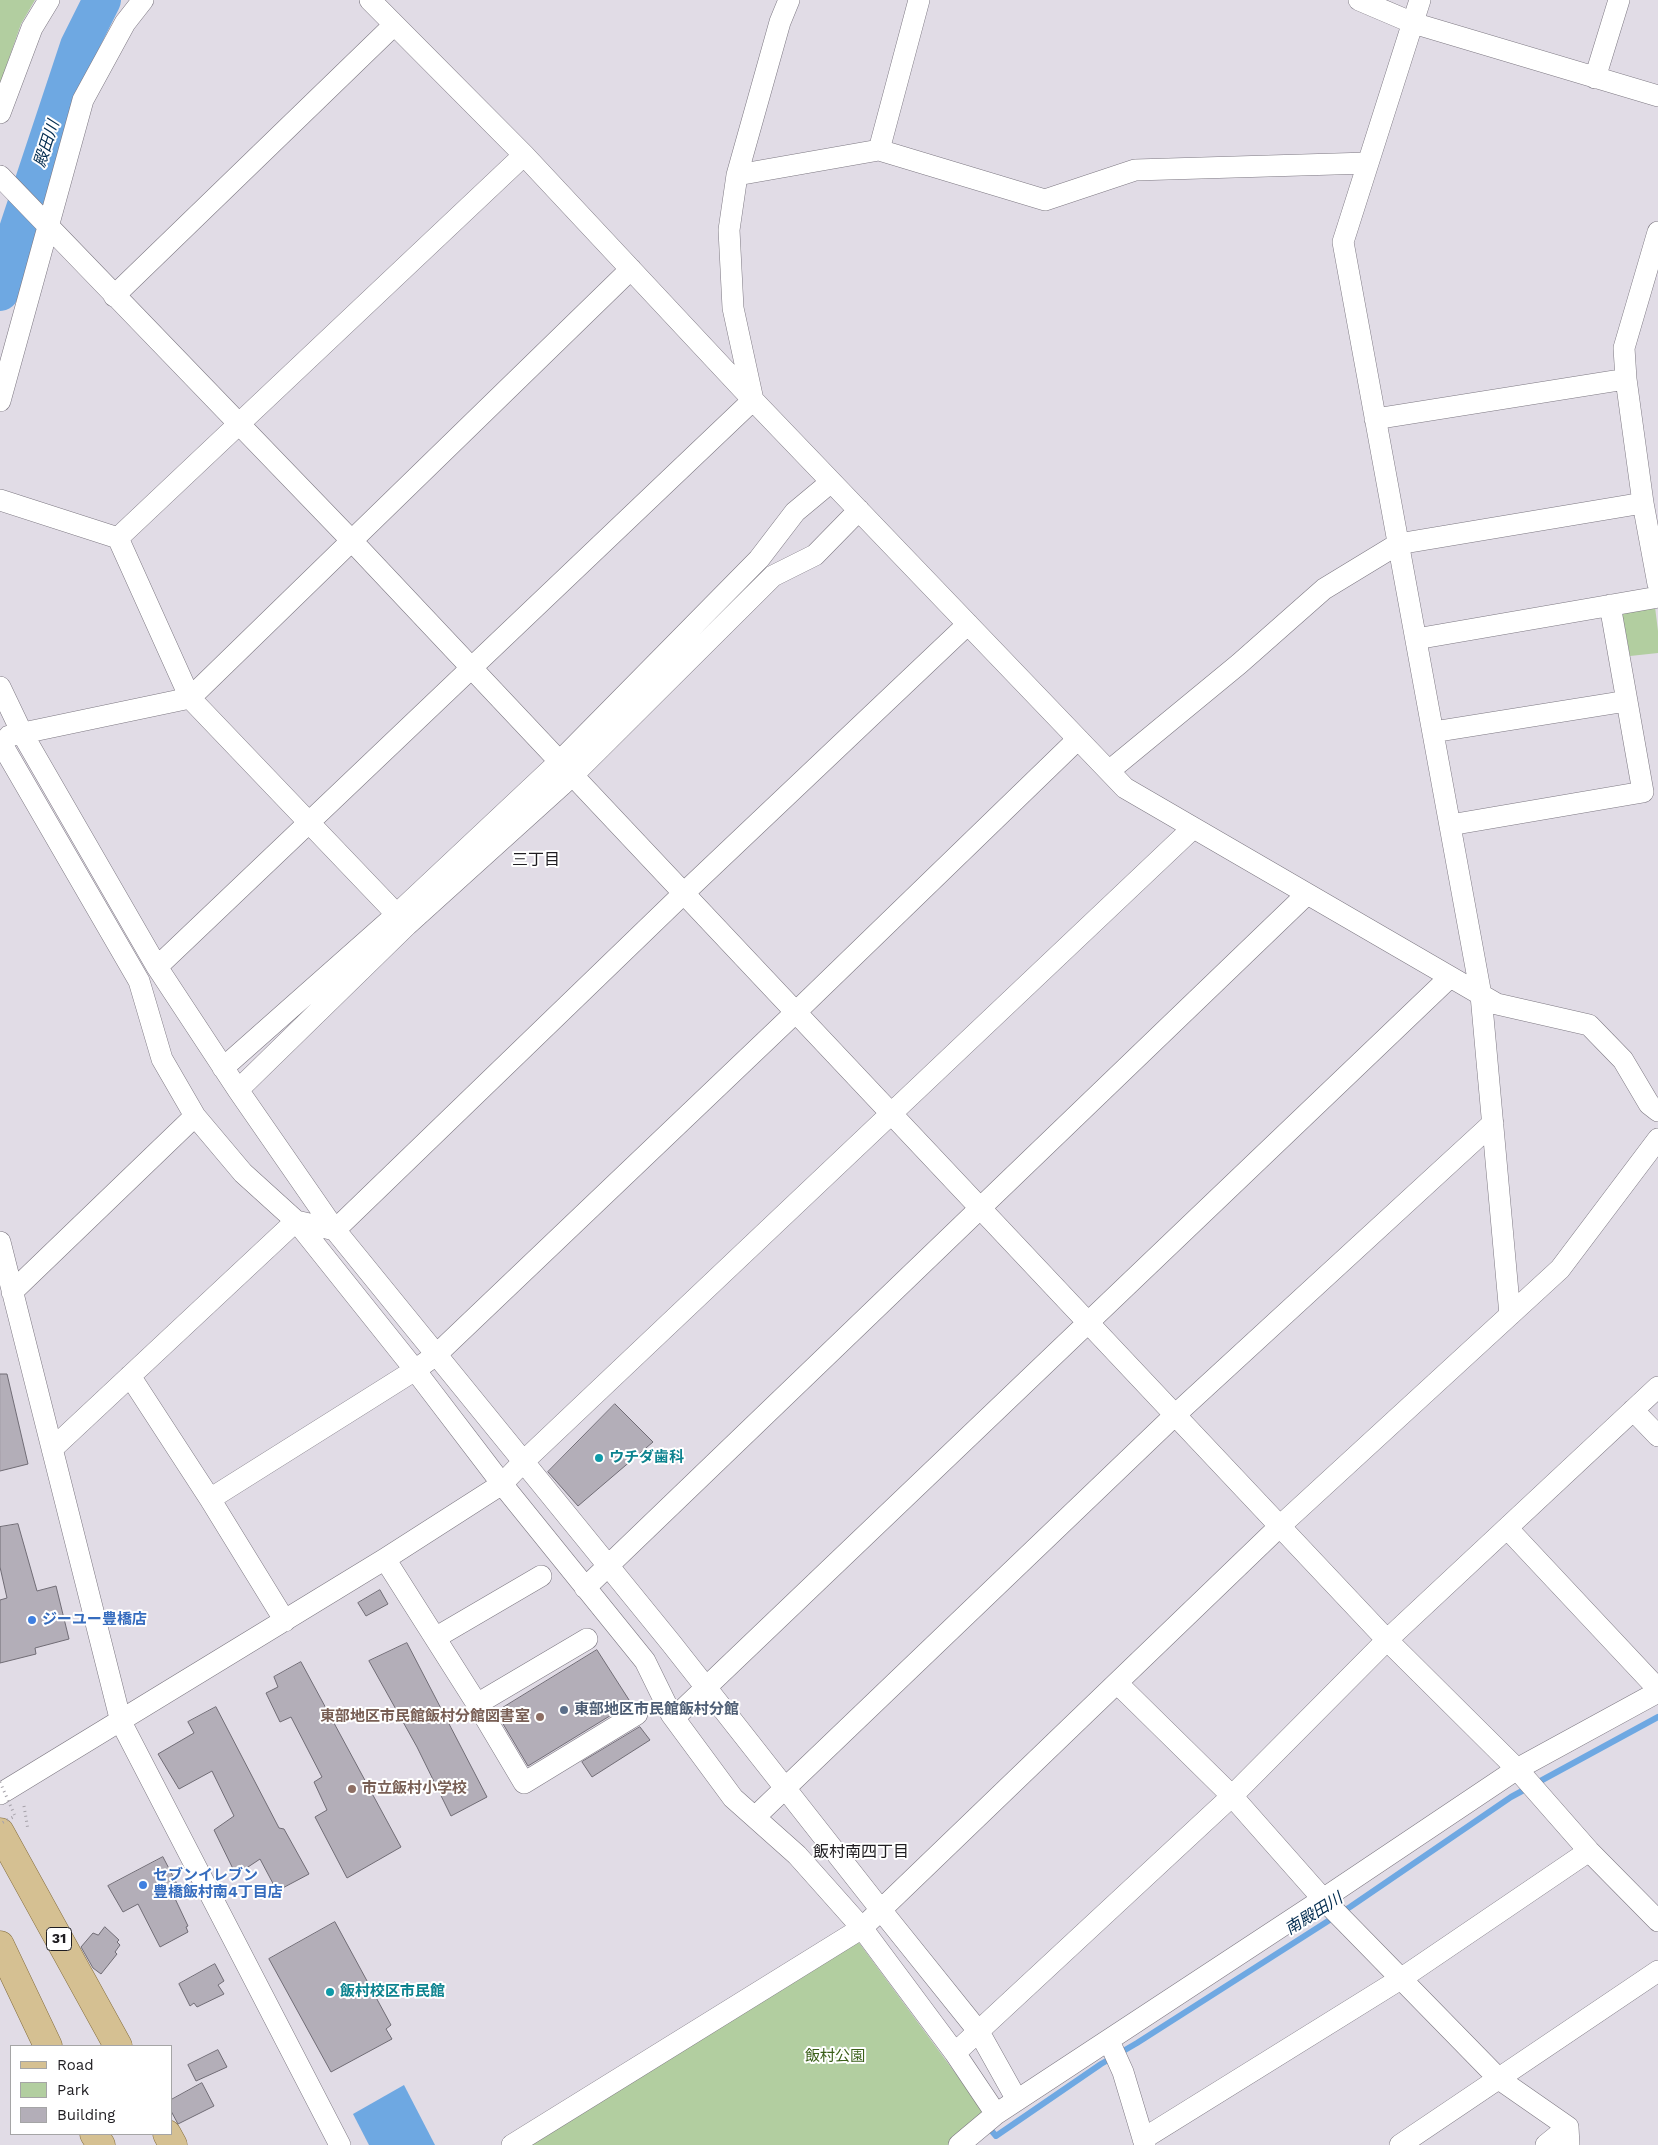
<!DOCTYPE html>
<html>
<head>
<meta charset="utf-8">
<style>
	body { margin:0 }
	#map { position:relative; width:1658px; height:2145px; overflow:hidden; background:#e1dce6; font-family:"Work Sans",sans-serif }
	canvas { display:block }
	.legend { position:absolute; left:10px; top:2045px; width:162px; height:90px; box-sizing:border-box; background:#fff; border:1px solid #a5a5a6; margin:0; padding:6px 9px; list-style:none; font-size:15px; color:#1f1d21 }
	.legend li { display:flex; align-items:center; gap:10px; height:25px }
	.legend b { width:25px; border:1px solid #a5a5a6 }
</style>
</head>
<body>
<div id="map">
<canvas width="1658" height="2145"></canvas>
<ul class="legend">
<li><b style="height:6px;background:#d5c092"></b>Road</li>
<li><b style="height:14px;background:#b2cea0"></b>Park</li>
<li><b style="height:14px;background:#b3aeb8"></b>Building</li>
</ul>
</div>
<script>
const g = document.querySelector('canvas').getContext('2d');
g.lineJoin = 'round';
function fillPath(path, color) {
  g.fillStyle = color;
  g.fill(path, 'evenodd');
}
function strokePath(path, color, width, dash) {
  g.strokeStyle = color;
  g.lineWidth = width;
  g.lineCap = dash ? 'butt' : 'round';
  g.setLineDash(dash || []);
  g.stroke(path);
}
function write(font, color, halo, rows, align = 'center') {
  g.font = font + ' "Work Sans","Noto Sans JP",sans-serif';
  g.lineWidth = 4;
  g.setLineDash([]);
  g.textBaseline = 'middle';
  g.strokeStyle = halo;
  g.fillStyle = color;
  for (const [text, x, y, turn = 0] of rows) {
    g.save();
    g.translate(x, y);
    g.rotate((+turn || 0) * Math.PI / 180);
    g.textAlign = isNaN(turn) ? turn : align;
    if (halo) g.strokeText(text, 0, 0);
    g.fillText(text, 0, 0);
    g.restore();
  }
}
const green = new Path2D(`
	M0,0H35L21,24L0,84Z
	M1655,607L1658,631V653L1630,656L1622,613Z
	M857,1940L990,2120L958,2145H527Z`);
const water = new Path2D(`
	M404,2085L435,2145H369L353,2114Z`);
const stream = new Path2D(`
	M990,2129L996,2136L1101,2064L1137,2043L1350,1907L1511,1797L1658,1717`);
const river = new Path2D(`
	M0,292L14,242L79,46L102,0`);
const building = new Path2D(`
	M0,1374H7L28,1464L0,1471Z
	M615,1404L653,1442L578,1506L548,1472Z
	M18,1524L37,1591L56,1586L69,1639L35,1648L36,1654L0,1663V1600L7,1598L0,1567V1527Z
	M380,1590L388,1604L366,1616L358,1603Z
	M407,1643L487,1797L451,1816L417,1747L369,1661Z
	M597,1650L631,1703L528,1766L496,1712Z
	M301,1662L401,1847L347,1878L315,1817L327,1810L314,1782L322,1777L291,1717L280,1722L266,1693L278,1687L274,1677Z
	M216,1707L279,1828L284,1829L309,1874L277,1891L260,1859L236,1875L214,1830L234,1816L212,1771L179,1789L158,1754L194,1733L188,1722Z
	M640,1727L650,1740L592,1777L582,1762Z
	M163,1857L177,1884L170,1888L188,1926L186,1927L188,1932L160,1947L138,1904L123,1912L108,1886Z
	M335,1922L391,2025L386,2029L392,2039L331,2072L269,1959Z
	M105,1927L119,1940L117,1942L120,1945L115,1952L117,1954L101,1974L93,1968L81,1947L93,1933L98,1935Z
	M215,1964L224,1981L218,1985L224,1994L197,2007L194,2003L190,2006L179,1984Z
	M218,2050L227,2067L196,2081L188,2065Z
	M202,2083L214,2106L178,2124L171,2111V2100Z`);
const path = new Path2D(`
	M24,1806L28,1830`);
const minor = new Path2D(`
	M370,0L524,155L753,400L1125,788L1497,1004L1589,1025L1623,1060L1649,1104L1658,1111
	M1359,0L1413,23L1658,96
	M1420,0L1343,242L1481,995L1510,1315
	M1595,78L1619,0
	M0,113L32,28L49,0
	M879,150L919,0
	M737,175L879,150L1045,200L1135,170L1368,163
	M0,176L352,541L1387,1640L1517,1769L1589,1851L1658,1921
	M1658,232L1624,348L1626,379L1643,503L1658,584
	M114,296L394,25
	M0,401L83,100L125,23L143,0
	M1375,419L1626,379
	M0,500L118,538L524,155
	M118,538L190,698L405,923
	M1416,639L1658,597
	M0,687L22,733L157,967L238,1090L335,1230L671,1643L881,1910L979,2032L1017,2100
	M1433,732L1627,701
	M9,736L190,698L631,269
	M0,741L139,981L162,1059L195,1116L243,1173L296,1221L415,1370L502,1484L645,1661L671,1714L733,1798L797,1855L862,1928L955,2053L996,2114
	M1109,771L1239,664L1324,589L1398,544L1643,503
	M1450,825L1643,792L1610,605
	M157,967L753,400L733,308L729,230L737,175L780,22L789,0
	M223,1068L397,914L560,761L759,559L795,512L831,482
	M238,1090L407,925L573,775L773,576L815,555L859,510
	M0,1242L121,1722L340,2145
	M12,1292L195,1116
	M130,1376L210,1499L285,1621
	M1633,1410L1658,1436
	M52,1449L296,1221L335,1230L684,893L968,624
	M210,1499L415,1370L436,1355L796,1012L1078,739
	M1507,1528L1658,1689
	M385,1559L477,1704L524,1783L637,1714
	M585,1588L1307,894
	M435,1638L541,1576
	M1117,1683L1232,1796L1323,1899L1499,2079L1568,2127L1569,2145
	M477,1704L587,1639
	M674,1718L1450,977
	M0,1794L385,1559L502,1484L523,1462L1193,828
	M755,1817L1175,1415L1493,1123
	M1109,2041L1123,2072L1145,2145
	M955,2053L1232,1796L1387,1640L1658,1387
	M1143,2139L1402,1978L1589,1851
	M512,2145L862,1928L1280,1526L1560,1269L1658,1139
	M959,2145L996,2114L1323,1899L1517,1769L1658,1692
	M1400,2145L1658,1971
	M1546,2145L1568,2127`);
const major = new Path2D(`
	M0,1832L118,2046
	M0,1945L48,2046
	M94,2134L101,2145
	M167,2134L173,2145`);
const pathBridge = new Path2D(`
	M0,1782L15,1816L0,1824`);
const markers = [
	[599,1458,5,"#0f9aa8"],
	[32,1620,5,"#3f7fe0"],
	[564,1710,5,"#5c6f8a"],
	[540,1717,5,"#8d6e63"],
	[352,1789,5,"#8d6e63"],
	[143,1885,5,"#3f7fe0"],
	[330,1992,5,"#0f9aa8"]
];
const shields = [
	[59,1939,25]
];
const shieldNames = [
	["31",59,1939]
];
const cultureNames = [
	["ウチダ歯科",609,1458],
	["飯村校区市民館",340,1992]
];
const shopNames = [
	["ジーユー豊橋店",42,1620],
	["セブンイレブン",153,1876],
	["豊橋飯村南4丁目店",153,1893]
];
const serviceNames = [
	["東部地区市民館飯村分館",574,1710]
];
const educationNames = [
	["東部地区市民館飯村分館図書室",530,1717],
	["市立飯村小学校",362,1789,"left"]
];
const parkNames = [
	["飯村公園",835,2057]
];
const waterNames = [
	["殿田川",47,144,-72],
	["南殿田川",1314,1914,-32]
];
const neighbourhoodNames = [
	["三丁目",536,860],
	["飯村南四丁目",861,1852]
];
fillPath(green, '#b2cea0');
fillPath(water, '#6ea8e2');
strokePath(stream, '#6ea8e2', 6);
strokePath(river, '#6ea8e2', 38);
fillPath(building, '#b3aeb8');
strokePath(building, '#706c75', 1);
strokePath(minor, '#7d7882', 22);
strokePath(major, '#836c3c', 29);
strokePath(path, '#a6a2aa', 3, [1, 4]);
strokePath(minor, '#fff', 21);
strokePath(major, '#d5c092', 28);
strokePath(pathBridge, '#a6a2aa', 3, [1, 4]);
for (const [x, y, r, color] of markers) {
  const dot = new Path2D();
  dot.arc(x, y, r, 0, 2 * Math.PI);
  g.fillStyle = color;
  g.fill(dot);
  strokePath(dot, '#fff', 2);
}
for (const [x, y, w] of shields) {
  const box = new Path2D();
  box.roundRect(x - w / 2, y - 11.5, w, 23, 4);
  g.fillStyle = '#fff';
  g.fill(box);
  strokePath(box, '#1f1d21', 1);
}
write('bold 14px', '#1f1d21', null, shieldNames);
write('bold 15px', '#0d838f', '#fff', cultureNames, 'left');
write('bold 15px', '#366cbe', '#fff', shopNames, 'left');
write('bold 15px', '#4e5e75', '#fff', serviceNames, 'left');
write('bold 15px', '#785e54', '#fff', educationNames, 'right');
write('15px', '#3a5f18', '#fff', parkNames);
write('italic 16px', '#002b4f', '#fff', waterNames);
write('16px', '#1f1d21', '#fff', neighbourhoodNames);
</script>
</body>
</html>
